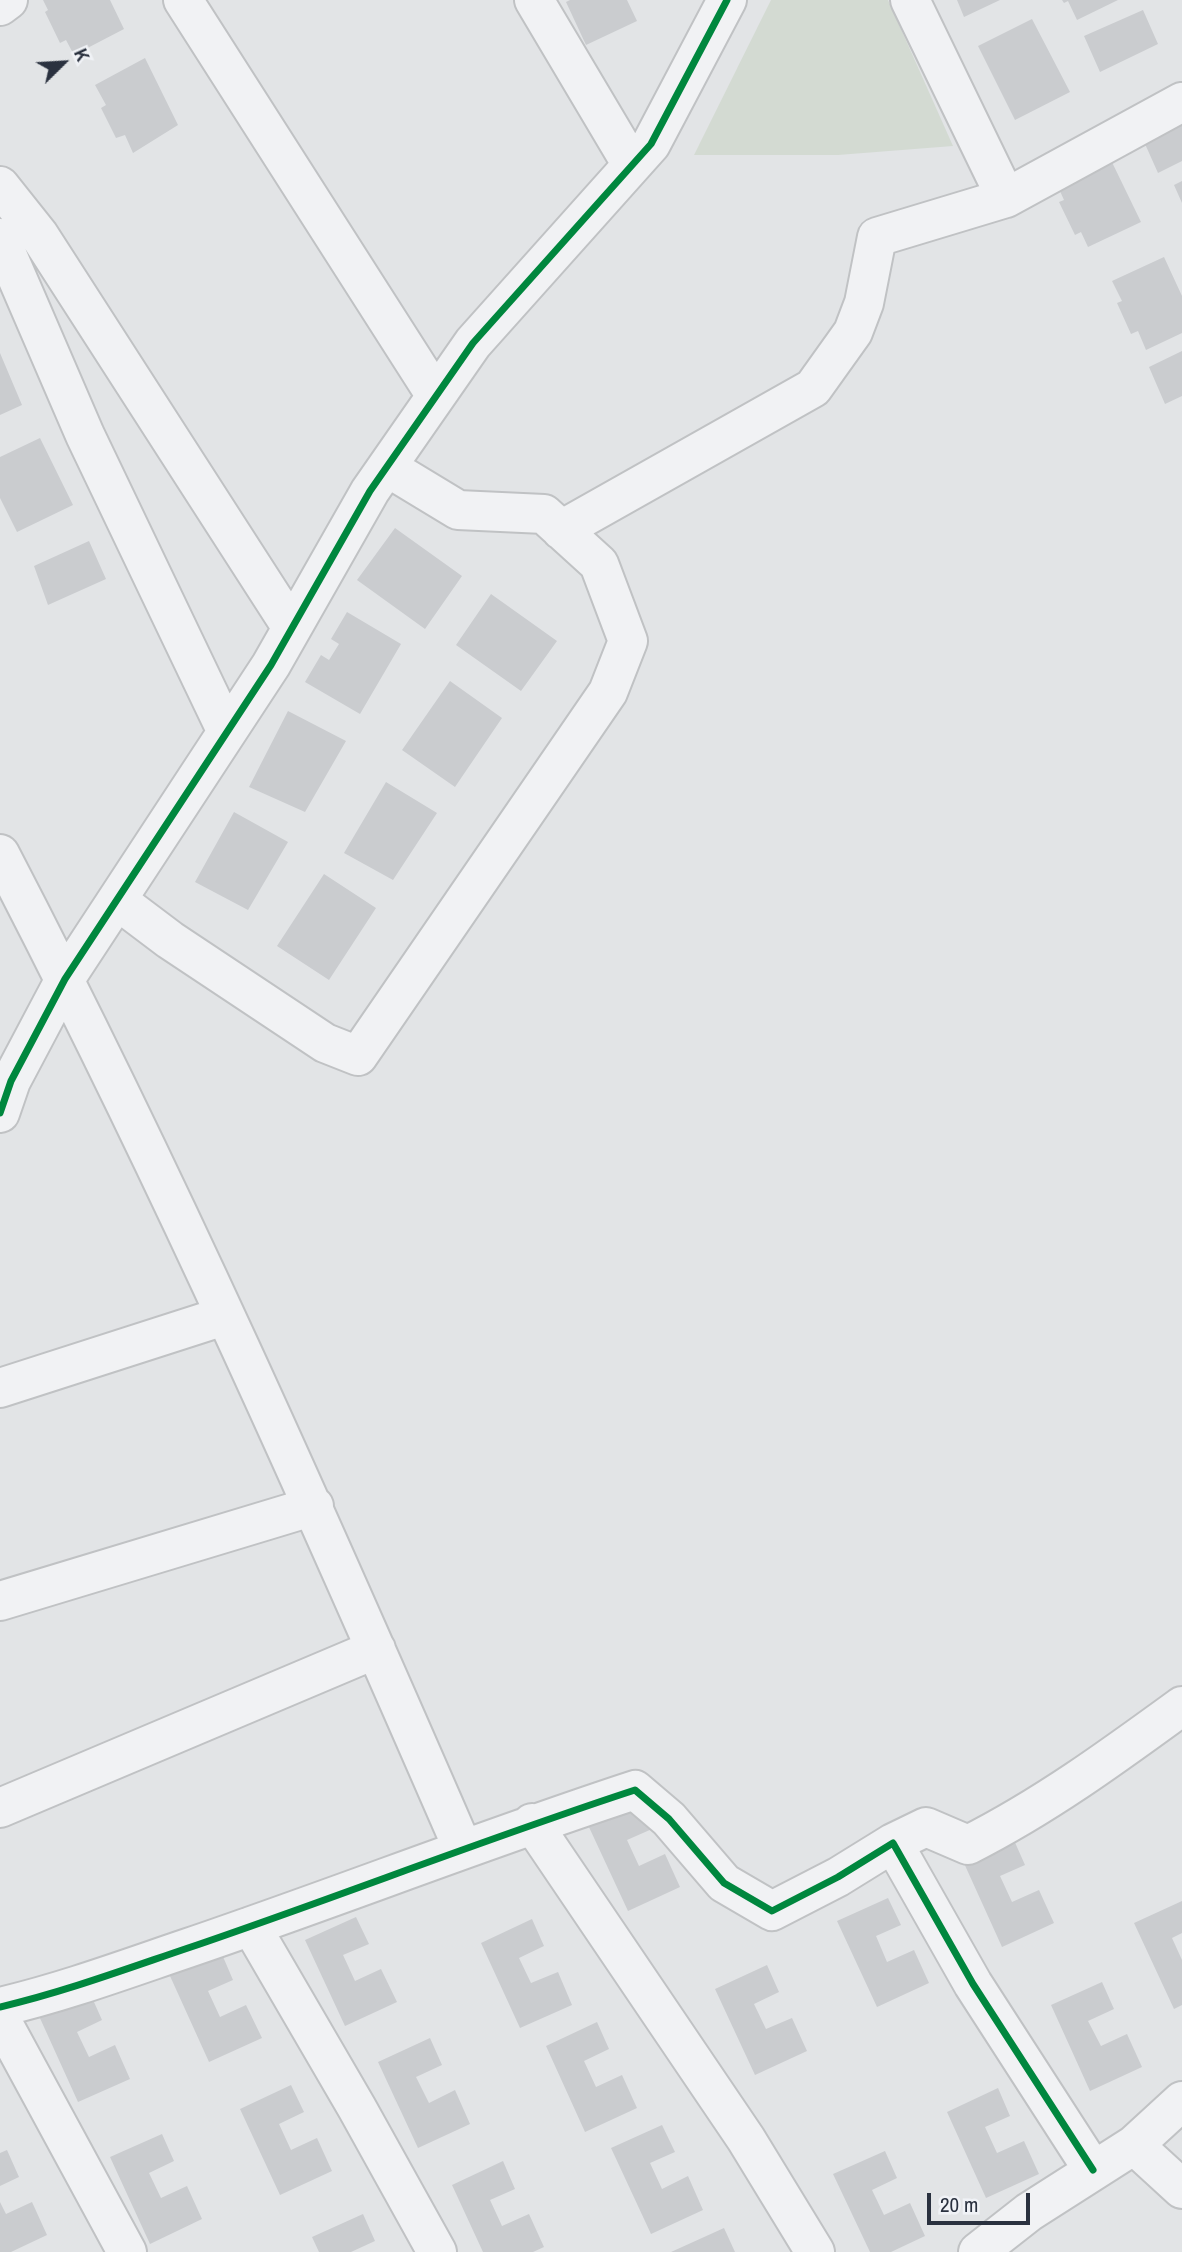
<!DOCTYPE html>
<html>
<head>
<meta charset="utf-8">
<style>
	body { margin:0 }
	#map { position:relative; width:1182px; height:2252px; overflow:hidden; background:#e2e4e6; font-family:"Archivo Narrow",sans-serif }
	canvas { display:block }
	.north { position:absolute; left:28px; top:28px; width:70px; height:70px; -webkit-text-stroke:5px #f0f2f6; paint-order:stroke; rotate:66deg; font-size:19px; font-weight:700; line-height:28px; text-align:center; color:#2a313f }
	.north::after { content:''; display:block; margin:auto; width:24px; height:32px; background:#2a313f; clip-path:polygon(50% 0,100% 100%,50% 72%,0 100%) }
	.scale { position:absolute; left:927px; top:2193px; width:103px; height:32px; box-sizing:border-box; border:4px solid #2a313f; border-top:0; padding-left:9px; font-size:21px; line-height:24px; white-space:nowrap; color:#2a313f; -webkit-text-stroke:5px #f0f2f6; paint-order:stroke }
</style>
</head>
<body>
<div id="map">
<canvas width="1182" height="2252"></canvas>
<div class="north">K</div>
<div class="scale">20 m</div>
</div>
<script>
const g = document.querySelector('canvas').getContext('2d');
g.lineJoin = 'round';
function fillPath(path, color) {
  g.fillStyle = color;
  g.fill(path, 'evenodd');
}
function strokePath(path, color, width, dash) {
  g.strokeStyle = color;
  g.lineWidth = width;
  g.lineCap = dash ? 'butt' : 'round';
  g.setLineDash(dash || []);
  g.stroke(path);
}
const green = new Path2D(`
	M771,0H888L953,146L838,155H694Z`);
const building = new Path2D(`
	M43,0H110L124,29L74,55L66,40L60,43L45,12L48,10Z
	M570,0H627L637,21L586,45L566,2Z
	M957,0H1000L964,17Z
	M1062,0H1118L1077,20L1068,1L1064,3Z
	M1143,10L1158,44L1100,72L1084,36Z
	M1032,19L1070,92L1015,120L978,46Z
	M145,58L178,125L133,153L125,135L116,138L101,108L106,105L95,85Z
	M1182,114V161L1158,173L1141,135Z
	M1108,154L1141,222L1088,247L1081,232L1075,235L1059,202L1064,200L1055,180Z
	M1182,181V203L1174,185Z
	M1164,257L1182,296V333L1146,350L1138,331L1131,334L1117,303L1122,301L1112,281Z
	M1182,351V396L1165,404L1149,367Z
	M0,353L22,405L0,415Z
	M40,438L73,505L17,532L0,498V457Z
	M395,528L462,576L425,629L357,580Z
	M89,541L106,579L48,605L34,566Z
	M491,594L557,641L521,691L456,645Z
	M347,612L401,644L360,714L305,682L321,655L329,660L339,644L331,639Z
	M450,681L502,718L455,787L402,750Z
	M288,711L346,741L305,812L249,787Z
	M386,782L437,813L393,880L344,853Z
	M234,812L288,842L248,910L195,882Z
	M324,874L376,908L329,980L277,946Z
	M640,1802L652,1829L627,1840L639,1866L665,1854L680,1887L628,1911L588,1825Z
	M1013,1838L1025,1865L1000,1876L1012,1902L1039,1890L1054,1923L1002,1947L963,1861Z
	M888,1898L901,1925L876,1936L887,1962L914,1950L929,1983L877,2007L837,1921Z
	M1182,1901V1933L1172,1938L1182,1960V2005L1174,2009L1134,1923Z
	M356,1917L369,1944L343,1955L355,1981L381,1969L397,2002L345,2026L305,1940Z
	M532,1919L544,1946L519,1958L531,1983L558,1972L572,2005L520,2028L481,1943Z
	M221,1952L233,1980L208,1991L220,2017L246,2005L262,2038L209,2062L170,1976Z
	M767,1965L779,1992L754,2004L766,2029L792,2018L807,2051L755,2075L715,1989Z
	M1102,1982L1114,2009L1088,2021L1101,2046L1127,2034L1142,2067L1090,2091L1051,2005Z
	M90,1993L102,2020L77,2032L89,2057L115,2045L130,2079L78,2102L39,2016Z
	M597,2022L609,2049L584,2061L596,2087L622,2075L637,2108L585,2132L546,2046Z
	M430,2038L442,2065L416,2077L429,2103L455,2090L470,2124L418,2148L378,2062Z
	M291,2085L304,2112L279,2124L291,2150L317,2138L332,2171L280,2195L240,2109Z
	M998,2088L1010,2116L985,2127L997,2153L1024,2141L1039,2174L986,2198L947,2112Z
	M662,2125L675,2152L650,2163L662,2189L688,2176L703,2210L651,2234L611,2148Z
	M162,2134L174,2161L149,2173L161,2198L187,2186L202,2219L150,2244L110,2157Z
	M7,2150L19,2177L0,2186V2153Z
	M885,2151L897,2178L872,2190L884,2215L910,2203L925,2236L891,2252H870L833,2174Z
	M503,2161L515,2189L490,2200L502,2226L529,2214L544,2247L533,2252H483L452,2185Z
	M0,2202L6,2214L32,2202L47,2235L11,2252H0Z
	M363,2214L375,2241L351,2252H319L312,2237Z
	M724,2228L735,2252H671Z`);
const minor = new Path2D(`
	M183,0L436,396
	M534,0L632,165
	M910,0L1006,198
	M0,6L8,0
	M0,186L39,235L292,628
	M0,238L85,435L227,732
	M561,530L813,388L853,332L864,303L877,237L1006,198L1182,102
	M0,854C169,1179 317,1513 463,1849
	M117,900L170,940L325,1043L358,1056L608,692L628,641L599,564L544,514L458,510L387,467
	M0,1113L11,1081L65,979L271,665L370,491L473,343L651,144L727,0
	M0,1388L224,1316
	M0,1601L314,1506
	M0,1808L376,1649
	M532,1823L746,2139L815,2252
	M893,1843L926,1827L968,1845C1045,1806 1112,1757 1182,1706
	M251,1926L357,2108L437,2252
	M0,2007C64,1992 126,1969 188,1948C338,1897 485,1839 635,1790L669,1819L724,1883L772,1911L838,1877L893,1843L973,1984L1093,2170
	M0,2018L127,2252
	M1134,2145L1182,2189
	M978,2252L1029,2212L1134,2145L1182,2101`);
const cycleway = new Path2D(`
	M0,1113L11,1081L65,979L271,665L370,491L473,343L651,144L727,0
	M0,2007C64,1992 126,1969 188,1948C338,1897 485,1839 635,1790L669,1819L724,1883L772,1911L838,1877L893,1843L973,1984L1093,2170`);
fillPath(green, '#d3dad2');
fillPath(building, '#cacccf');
strokePath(minor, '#c0c2c4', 42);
strokePath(minor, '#f1f2f4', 38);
strokePath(cycleway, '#00873e', 7);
</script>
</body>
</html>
